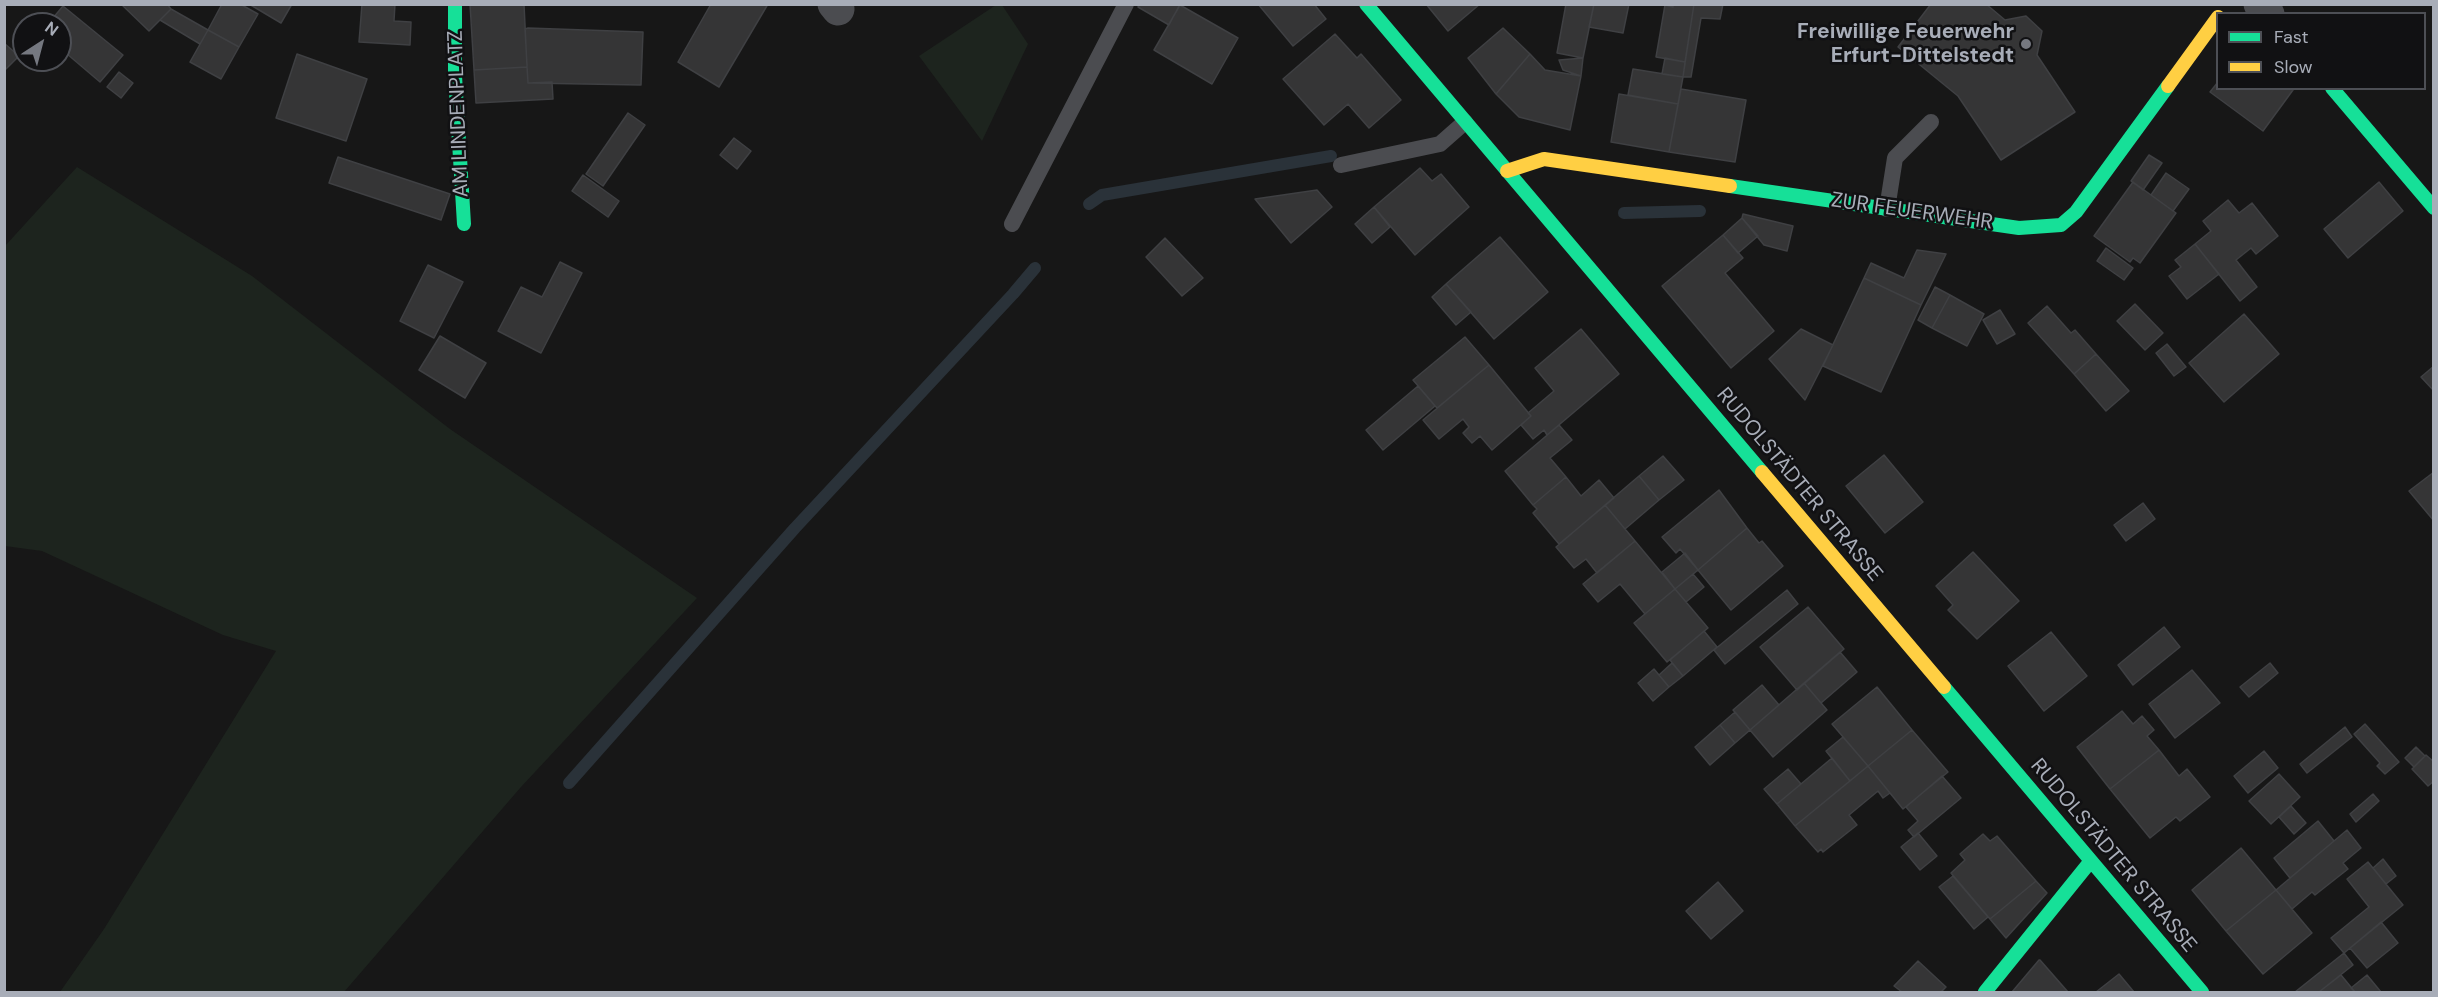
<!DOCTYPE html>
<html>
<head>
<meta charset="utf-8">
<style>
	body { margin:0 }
	#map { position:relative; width:2438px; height:997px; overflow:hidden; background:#171717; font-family:"DM Sans",sans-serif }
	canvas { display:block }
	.frame { position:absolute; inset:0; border:6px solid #a8adb8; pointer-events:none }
	.legend { position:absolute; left:2216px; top:12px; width:210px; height:78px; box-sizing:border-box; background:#111113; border:2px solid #4d4f55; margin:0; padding:8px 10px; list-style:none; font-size:18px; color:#a8adb8 }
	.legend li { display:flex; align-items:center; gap:12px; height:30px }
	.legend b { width:30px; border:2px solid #4d4f55 }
	.north { position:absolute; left:12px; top:12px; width:60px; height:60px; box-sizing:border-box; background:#111113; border:2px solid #4d4f55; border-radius:50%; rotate:36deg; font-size:16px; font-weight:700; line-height:24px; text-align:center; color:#a8adb8 }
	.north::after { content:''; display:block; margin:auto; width:21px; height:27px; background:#757880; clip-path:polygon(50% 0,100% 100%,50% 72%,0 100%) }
</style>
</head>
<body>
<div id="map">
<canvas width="2438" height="997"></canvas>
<div class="frame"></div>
<ul class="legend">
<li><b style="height:8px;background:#16e098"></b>Fast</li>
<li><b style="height:8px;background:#ffcf43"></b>Slow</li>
</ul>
<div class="north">N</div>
</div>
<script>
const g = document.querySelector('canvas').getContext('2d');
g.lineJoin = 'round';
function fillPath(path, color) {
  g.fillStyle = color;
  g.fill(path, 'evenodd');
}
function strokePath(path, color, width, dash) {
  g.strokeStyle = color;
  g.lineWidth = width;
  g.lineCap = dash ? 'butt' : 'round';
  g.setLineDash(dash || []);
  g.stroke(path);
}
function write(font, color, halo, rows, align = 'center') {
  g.font = font + ' "DM Sans",sans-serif';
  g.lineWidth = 5;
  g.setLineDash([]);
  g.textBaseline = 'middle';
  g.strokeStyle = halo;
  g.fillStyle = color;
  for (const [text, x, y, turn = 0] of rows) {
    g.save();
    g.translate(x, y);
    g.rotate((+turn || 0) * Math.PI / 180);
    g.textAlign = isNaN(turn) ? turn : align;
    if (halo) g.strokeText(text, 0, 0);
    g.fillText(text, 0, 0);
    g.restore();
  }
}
const green = new Path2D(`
	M996,5H1002L1028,44L982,141L919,56Z
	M77,167L252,276L450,429L697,598L521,787L344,992H60L104,929L276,651L223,635L42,551L5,546V246Z`);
const stream = new Path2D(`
	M1089,204L1102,195L1331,156
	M1624,213L1700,211
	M569,783L795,528L1013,294L1035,268`);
const building = new Path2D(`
	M121,4H167L171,9L149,31Z
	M222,4H240L258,14L239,47L208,30Z
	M249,4H292L281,23Z
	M362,4H395L394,21L411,22L410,45L359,42Z
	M470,4H524L527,67L474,70Z
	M711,4H768L719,87L678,62Z
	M1140,4H1180L1169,25L1138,7Z
	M1258,4H1314L1326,19L1293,46Z
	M1426,4H1480L1448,31Z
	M1566,4H1594L1583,58L1557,53Z
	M1594,4H1629L1623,33L1589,27Z
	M1673,4H1694L1685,62L1656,57L1665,5L1673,7Z
	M1694,4H1723L1720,19L1701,18L1691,77H1683Z
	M1931,4H1986L2005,20L2026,16L2042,31L2037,55L2075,112L2001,160L1958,96L1898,47Z
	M1180,5L1238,38L1212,84L1154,50Z
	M63,6L123,55L100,82L60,48V24H48Z
	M171,9L208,30L200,44L160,20Z
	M528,28L643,32L641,85L528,83L525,29Z
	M1503,28L1530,54L1496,94L1468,58Z
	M208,30L239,47L221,79L190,62Z
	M1335,34L1357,58L1361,54L1401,100L1369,128L1348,104L1324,125L1283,79Z
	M4,43L19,56L4,71Z
	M297,54L367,79L346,141L276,118Z
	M1530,54L1545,70L1581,76L1570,130L1519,117L1496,94Z
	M1583,58L1581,76L1563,70L1559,60Z
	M1665,58L1685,62L1683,77L1662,74Z
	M527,67L528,83L552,82L553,99L476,103L474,70Z
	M1633,69L1683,77L1678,104L1628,95Z
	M119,72L133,83L121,98L107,87Z
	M2218,82V88H2290L2293,90L2263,131L2210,92Z
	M1681,89L1746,100L1735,162L1669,152Z
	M1619,94L1678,104L1669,152L1611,142Z
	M628,113L645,125L603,186L586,174Z
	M734,138L751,151L737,169L720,155Z
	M2149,155L2162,163L2143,190L2131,181Z
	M338,157L450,194L441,220L329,183Z
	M1420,168L1432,181L1441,174L1469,207L1415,255L1374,207Z
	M2166,173L2189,189L2173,211L2151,195Z
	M583,175L619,201L608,217L572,191Z
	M2133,182L2176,213L2140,263L2133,258L2130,262L2094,236Z
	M2379,182L2403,211L2348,258L2324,229Z
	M1317,190L1332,207L1291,243L1255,199Z
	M2228,200L2239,213L2252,203L2278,236L2256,254L2251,248L2236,260L2257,287L2240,301L2195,244L2211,231L2203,221Z
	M1374,207L1390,227L1372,243L1355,224Z
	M1743,214L1793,226L1787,251L1764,245L1742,218Z
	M1742,218L1758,236L1738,253L1723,235Z
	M1723,235L1743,258L1725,273L1774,331L1731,368L1662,286Z
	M1500,237L1548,292L1494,339L1446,284Z
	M1165,238L1203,278L1182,296L1146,257Z
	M2195,244L2219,274L2187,299L2169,276L2181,267L2175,260Z
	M2106,248L2133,268L2124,280L2097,261Z
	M1917,250L1946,254L1921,305L1864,278L1871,263L1904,278Z
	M560,262L582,273L541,353L498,331L521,287L542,297Z
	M428,265L463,282L434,338L400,321Z
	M1864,278L1921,305L1881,392L1823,366Z
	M1446,284L1471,312L1456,325L1432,297Z
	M1935,287L1950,295L1932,328L1918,320Z
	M1950,295L1984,314L1967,346L1932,328Z
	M2135,304L2163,333L2145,350L2117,321Z
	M2047,306L2071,333L2075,330L2096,354L2074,374L2028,323Z
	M2000,310L2015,334L1997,344L1983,320Z
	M2244,314L2279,354L2224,402L2189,363Z
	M1581,329L1619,374L1547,435L1544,430L1533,439L1521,425L1531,416L1528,413L1554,391L1535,368Z
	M1801,329L1833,345L1805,400L1769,359Z
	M440,336L486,363L465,398L419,370Z
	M1465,337L1489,365L1437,408L1413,380Z
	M2167,344L2186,367L2174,376L2156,353Z
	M2096,354L2129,391L2106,411L2074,374Z
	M1489,365L1531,416L1492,450L1480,436L1472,443L1463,433L1469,427L1463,419L1439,439L1423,420Z
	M2434,366V391L2421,377Z
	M1418,386L1435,406L1383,450L1366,430Z
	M1559,425L1572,440L1550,458L1566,477L1533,505L1505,471Z
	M1884,455L1923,502L1885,533L1846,486Z
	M1663,456L1684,480L1659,500L1639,476Z
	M2434,472V521L2409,491Z
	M1639,476L1659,500L1625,529L1605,505Z
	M1566,477L1581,496L1599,480L1614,498L1559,544L1533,513L1537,509L1533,505Z
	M1719,490L1747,528L1698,570L1680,549L1676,553L1662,537Z
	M2143,503L2155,519L2126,541L2114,525Z
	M1605,505L1635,541L1597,573L1586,559L1574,568L1556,547Z
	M1747,528L1759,543L1762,541L1783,566L1731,610L1698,570Z
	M1635,541L1675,589L1645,614L1620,584L1598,602L1583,584Z
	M1973,552L2019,601L1977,639L1948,610L1953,605L1936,586Z
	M1685,553L1698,570L1675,589L1662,572Z
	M1693,574L1704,587L1686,602L1675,589Z
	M1675,589L1708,628L1667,662L1634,623Z
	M1787,590L1798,604L1725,664L1714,650Z
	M1808,607L1844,649L1797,690L1760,647Z
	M2164,627L2180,647L2133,685L2118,665Z
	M1704,631L1717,647L1683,676L1670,660Z
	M2051,632L2087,676L2044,711L2008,666Z
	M1840,652L1857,672L1821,703L1804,683Z
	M1672,663L1683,676L1669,687L1659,675Z
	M2270,663L2278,673L2249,697L2240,687Z
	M1654,669L1669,687L1653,701L1638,683Z
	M2192,670L2220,703L2175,738L2149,704Z
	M1804,683L1827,710L1773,757L1750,730Z
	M1762,685L1779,705L1750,730L1733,710Z
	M1877,687L1912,730L1868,766L1832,724Z
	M2122,711L2133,724L2142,716L2154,730L2147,736L2159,750L2110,789L2077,747Z
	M1735,712L1750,730L1735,743L1720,725Z
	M2365,724L2399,762L2385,774L2377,766L2380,763L2354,734Z
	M1720,725L1735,743L1710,765L1695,747Z
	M2345,727L2352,737L2307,773L2300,764Z
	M1912,730L1948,772L1903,809L1868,766Z
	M1843,737L1868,766L1850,781L1826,751Z
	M2416,747L2425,756L2414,767L2405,758Z
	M2159,750L2179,776L2187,769L2210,797L2180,821L2176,817L2150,838L2110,789Z
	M2264,751L2278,768L2248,793L2234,776Z
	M2426,755L2434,762V781L2428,786L2412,769Z
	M1832,758L1850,781L1795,826L1777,804Z
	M1868,766L1890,793L1883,798L1878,791L1849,815L1857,825L1823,852L1821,849L1818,852L1795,826Z
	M1788,769L1801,784L1777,804L1764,789Z
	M2279,774L2300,797L2271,824L2249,801Z
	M1942,776L1961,798L1914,837L1908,830L1918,821L1906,807Z
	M2373,794L2379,801L2356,822L2350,814Z
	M2291,806L2306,823L2294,834L2279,817Z
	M2318,821L2334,841L2290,878L2274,858Z
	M2347,830L2361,848L2343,863L2348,869L2315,895L2312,892L2292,909L2276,890Z
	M1918,833L1937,856L1920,870L1901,847Z
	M1983,834L1990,841L1997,836L2036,881L1990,919L1951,873L1965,860L1960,854Z
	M2241,848L2276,890L2226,931L2192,890Z
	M2383,859L2396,876L2386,884L2373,868Z
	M2368,862L2403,905L2344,953L2331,938L2369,907L2347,879Z
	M1953,876L1988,917L1974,929L1939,887Z
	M2036,881L2047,893L2006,938L1990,919Z
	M1718,882L1743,911L1711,939L1686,911Z
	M2276,890L2312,933L2263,974L2226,931Z
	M2381,922L2398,943L2367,968L2350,948Z
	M2344,953L2353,965L2319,992H2295Z
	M2039,960H2040L2068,992H2012Z
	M1918,961L1946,987L1941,992H1902L1894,986Z
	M2119,974L2134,992H2096Z
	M2341,975L2355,992H2319Z
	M2367,975L2381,992H2355L2351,988Z`);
const lane = new Path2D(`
	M1341,165L1440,144L1465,122
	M1887,209L1895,158L1931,122
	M1012,224L1126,4`);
const street = new Path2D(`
	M834,4L838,9
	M2260,4L2268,14`);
const fast = new Path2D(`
	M455,4V76L464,224
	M1366,4L1762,472
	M2332,88L2434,208
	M1730,186L2019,228L2061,225L2076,212L2168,86
	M1944,687L2202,992
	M1985,992L2090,862`);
const slow = new Path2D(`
	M2168,86L2218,17
	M1507,171L1544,159L1730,186
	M1762,472L1944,687`);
const markers = [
	[2026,44,6,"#757880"]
];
const poiNames = [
	["Freiwillige Feuerwehr",2014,32],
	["Erfurt-Dittelstedt",2014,56]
];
const streetNames = [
	["AM LINDENPLATZ",459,114,-92],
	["ZUR FEUERWEHR",1912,212,8],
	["RUDOLSTÄDTER STRASSE",1799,485,50],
	["RUDOLSTÄDTER STRASSE",2113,856,50]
];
fillPath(green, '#1d241e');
strokePath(stream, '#2a3239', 12);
fillPath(building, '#353536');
strokePath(building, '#3f4043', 1.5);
strokePath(lane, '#4b4c50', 16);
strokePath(street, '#4b4c50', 33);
strokePath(fast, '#16e098', 14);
strokePath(slow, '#ffcf43', 14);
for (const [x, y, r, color] of markers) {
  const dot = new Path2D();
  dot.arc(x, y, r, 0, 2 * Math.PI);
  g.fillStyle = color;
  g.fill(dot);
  strokePath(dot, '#111113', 2);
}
write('bold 21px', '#a8adb8', '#111113', poiNames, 'right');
write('21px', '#a8adb8', '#111113', streetNames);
</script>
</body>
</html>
